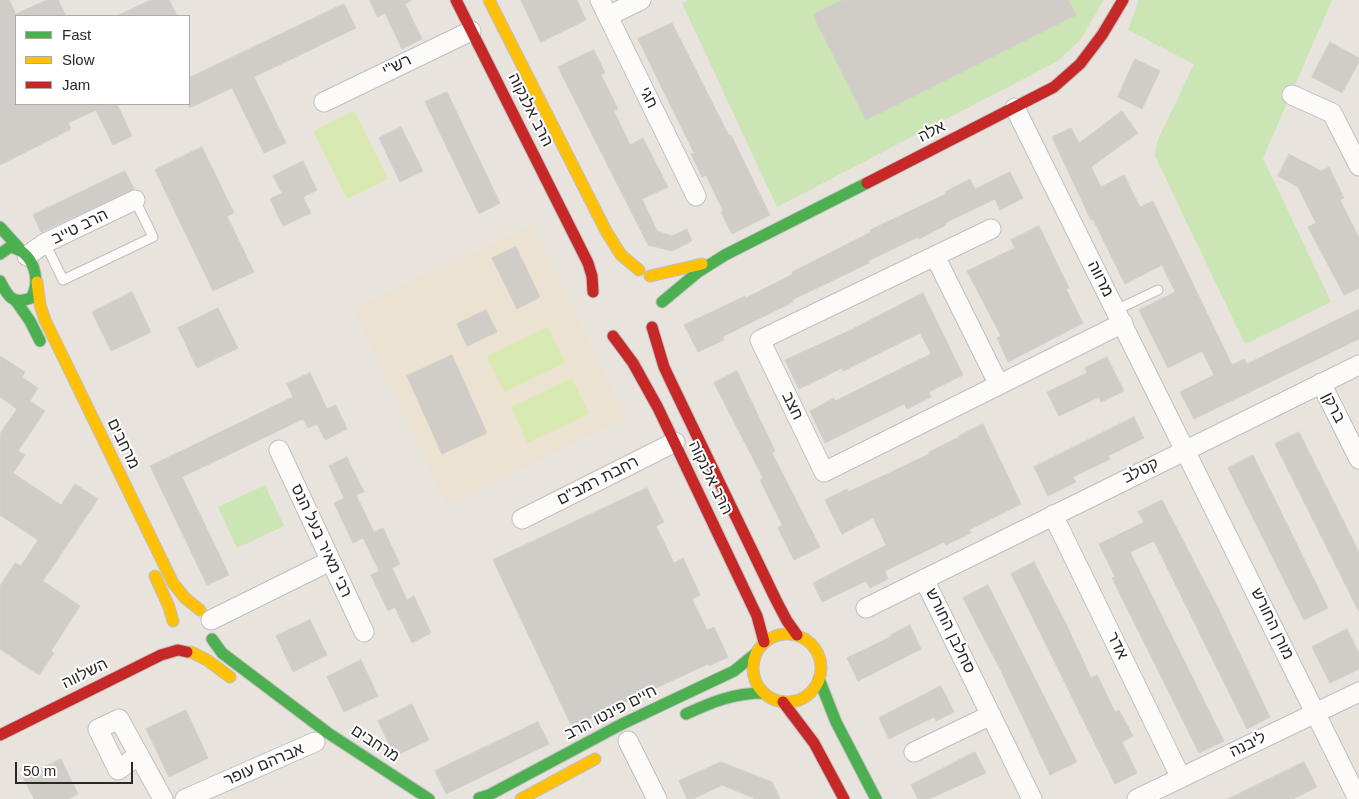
<!DOCTYPE html>
<html>
<head>
<meta charset="utf-8">
<style>
	body { margin:0 }
	#map { position:relative; width:1359px; height:799px; overflow:hidden; background:#e8e3dd; font-family:Arial,sans-serif }
	canvas { display:block }
	.legend { position:absolute; left:15px; top:15px; width:175px; height:90px; box-sizing:border-box; background:#fff; border:1px solid #a9a9a9; margin:0; padding:6px 9px; list-style:none; font-size:15px; color:#292929 }
	.legend li { display:flex; align-items:center; gap:10px; height:25px }
	.legend b { width:25px; border:1px solid #a9a9a9 }
	.scale { position:absolute; left:15px; top:762px; width:118px; height:22px; box-sizing:border-box; border:2px solid #292929; border-top:0; padding-left:6px; font-size:15px; line-height:18px; white-space:nowrap; color:#292929; -webkit-text-stroke:4px #fff; paint-order:stroke }
</style>
</head>
<body>
<div id="map">
<canvas width="1359" height="799"></canvas>
<ul class="legend">
<li><b style="height:6px;background:#4caf50"></b>Fast</li>
<li><b style="height:6px;background:#ffc107"></b>Slow</li>
<li><b style="height:6px;background:#c62828"></b>Jam</li>
</ul>
<div class="scale">50 m</div>
</div>
<script>
const g = document.querySelector('canvas').getContext('2d');
g.lineJoin = 'round';
function fillPath(path, color) {
  g.fillStyle = color;
  g.fill(path, 'evenodd');
}
function strokePath(path, color, width, dash) {
  g.strokeStyle = color;
  g.lineWidth = width;
  g.lineCap = dash ? 'butt' : 'round';
  g.setLineDash(dash || []);
  g.stroke(path);
}
function write(font, color, halo, rows, align = 'center') {
  g.font = font + ' Arial,Heebo,sans-serif';
  g.lineWidth = 4;
  g.setLineDash([]);
  g.textBaseline = 'middle';
  g.strokeStyle = halo;
  g.fillStyle = color;
  for (const [text, x, y, turn = 0] of rows) {
    g.save();
    g.translate(x, y);
    g.rotate((+turn || 0) * Math.PI / 180);
    g.textAlign = isNaN(turn) ? turn : align;
    if (halo) g.strokeText(text, 0, 0);
    g.fillText(text, 0, 0);
    g.restore();
  }
}
const education = new Path2D(`
	M533,224L626,418L446,504L353,309Z`);
const green = new Path2D(`
	M688,0H1104L1080,40L1058,61L777,207L682,3Z
	M1139,0H1332L1263,158L1331,302L1245,344L1155,156L1157,142L1194,64L1128,30Z
	M265,485L284,526L237,548L218,507Z`);
const pitch = new Path2D(`
	M354,111L388,179L347,199L313,131Z
	M548,327L565,363L504,392L487,356Z
	M572,378L589,414L527,443L511,407Z`);
const building = new Path2D(`
	M0,0H9L16,14L47,0H58L66,16H16V104H117L132,136L113,145L96,110L68,123L71,129L0,165Z
	M151,0H169L177,16H117Z
	M370,0H412L405,4L422,39L402,49L385,13L378,17Z
	M521,0H577L586,20L541,42Z
	M843,0H1068L1076,15L866,120L813,15Z
	M344,4L356,28L254,77L286,143L264,153L232,88L189,108V78Z
	M672,23L729,136L731,135L770,215L732,234L721,212L723,211L706,175L702,177L691,154L694,153L638,39Z
	M1330,42L1359,58V62L1342,93L1312,77Z
	M594,50L605,73L601,75L618,109L614,111L630,145L643,138L668,187L642,199L657,231L672,236L687,229L692,241L672,251L648,245L558,67Z
	M1135,59L1160,71L1142,109L1118,97Z
	M447,92L500,203L479,214L425,102Z
	M1122,111L1138,133L1091,167L1101,187L1124,175L1140,207L1153,201L1232,365L1244,359L1247,364L1359,309V339L1194,419L1180,392L1214,375L1202,351L1168,368L1139,310L1175,292L1162,265L1125,284L1093,219L1091,220L1052,137L1071,128L1079,143Z
	M401,127L423,171L400,182L379,138Z
	M202,147L234,213L227,216L254,272L213,291L155,170Z
	M1289,154L1321,171L1329,167L1344,198L1340,200L1359,238V288L1344,295L1308,227L1316,223L1298,187L1278,176Z
	M303,161L317,190L303,197L311,213L283,226L270,199L282,193L273,176Z
	M125,171L134,189L41,232L33,215Z
	M1010,172L1023,198L1000,210L995,199L945,223L946,225L919,239L918,237L868,261L869,263L792,300L793,302L722,337L724,340L698,352L684,325L745,296L746,298L793,274L792,272L871,232L870,230L946,194L945,192L970,179L975,189Z
	M1039,226L1069,288L1066,289L1083,323L1008,362L997,338L1001,336L967,271L1015,248L1011,240Z
	M516,247L540,297L517,309L492,258Z
	M132,292L151,332L111,351L92,312Z
	M923,293L963,375L929,392L931,397L907,409L904,404L825,443L810,411L834,398L835,401L931,354L920,333L843,371L842,368L799,389L785,360L851,330Z
	M218,308L238,348L197,368L178,328Z
	M486,310L497,332L467,346L457,324Z
	M452,355L487,433L442,454L407,376Z
	M0,356L25,372L22,377L38,388L30,401L45,411L18,451L25,455L13,473L61,505L75,484L98,499L43,581L80,606L51,651L54,653L39,675L0,649V586L15,563L21,566L38,540L0,515V434L17,409L0,397Z
	M1107,357L1124,391L1101,402L1099,397L1059,416L1047,392L1087,373L1085,368Z
	M737,371L775,451L772,453L820,547L794,560L778,528L782,525L760,480L763,478L714,383Z
	M310,373L327,409L336,405L347,429L325,440L317,424L308,428L303,419L182,477L229,575L207,585L150,466L293,397L287,384Z
	M1134,417L1144,438L1108,456L1110,459L1073,477L1076,482L1048,496L1034,467Z
	M983,424L1021,504L969,530L971,533L946,545L944,542L885,571L888,579L870,588L866,581L822,602L813,583L886,545L873,518L842,534L825,500L847,489L848,492L885,475L929,454V452L959,437V436Z
	M1299,432L1359,552V612L1275,444Z
	M1253,455L1328,608L1304,620L1228,468Z
	M347,457L364,492L356,495L374,532L383,528L400,564L392,568L407,600L414,596L431,633L412,643L395,607L388,611L371,575L379,571L363,538L353,543L334,503L344,498L329,466Z
	M647,488L664,522L656,526L674,563L683,558L700,595L692,599L707,630L714,627L728,657L709,666L708,664L572,727L493,560Z
	M1162,500L1217,606L1270,717L1247,729L1154,541L1130,552L1224,741L1199,753L1112,578L1115,577L1099,544L1144,522L1138,512Z
	M1034,562L1067,626L1091,678L1097,675L1115,712L1119,710L1133,736L1122,742L1137,773L1115,784L1011,574Z
	M988,585L1077,762L1050,775L1001,671L963,598Z
	M310,620L327,655L293,672L276,636Z
	M910,625L921,649L858,681L847,658L892,636L891,635Z
	M1347,629L1359,653V669L1330,683L1312,647Z
	M361,660L378,696L344,712L327,677Z
	M941,686L954,712L936,721L934,717L889,739L879,718Z
	M412,704L429,740L395,756L378,721Z
	M186,710L208,758L169,777L146,729Z
	M538,722L549,744L446,794L435,771Z
	M975,752L986,773L929,799H918L911,785Z
	M61,759L78,794L68,799H34L23,777Z
	M721,762L772,782L780,799H756L722,785L693,799H687L679,781Z
	M1304,762L1317,787L1293,799H1228Z`);
const lane = new Path2D(`
	M45,243L63,280L153,237L135,200
	M1116,310L1158,290`);
const street = new Path2D(`
	M600,0L696,196
	M608,16L641,0
	M1292,95L1332,113L1359,166
	M324,102L471,31
	M1015,108L1358,799
	M991,229L760,340L824,472L1123,323
	M27,256L45,243L135,200
	M935,256L999,385
	M1321,383L1359,459
	M279,450L364,632
	M1053,515L1181,778
	M522,519L675,442
	M924,579L1032,799
	M866,608L1359,365
	M211,620L330,561
	M628,741L657,799
	M914,752L991,715
	M139,755L118,770L98,729L119,719L163,799
	M185,799L315,742
	M1137,799L1359,692`);
const fast = new Path2D(`
	M0,227L19,248
	M0,254L10,247C33,251 42,279 31,298C13,305 8,297 0,281
	M16,301L30,321L40,341
	M662,302L698,272L725,255L867,183
	M212,639L222,653L328,733L429,799
	M819,679L836,722L876,799
	M686,714C712,702 734,693 763,693
	M479,798L489,795L620,725L734,671L755,654`);
const slow = new Path2D(`
	M489,0L606,231L621,255L639,270
	M650,276L702,264
	M37,282L40,305L45,320L173,583L185,598L200,610
	M155,576L169,607L173,621
	M753 668a34 34 0 1 1 68 0a34 34 0 1 1-68 0Z
	M191,652L207,660L230,677
	M521,799L595,759`);
const jam = new Path2D(`
	M456,0L588,263L592,276L593,292
	M867,183L1054,87L1080,64L1102,35L1123,0
	M652,327L664,367L672,384L776,600L787,621L797,635
	M613,336L633,363L658,408L757,616L764,642
	M783,702L814,743L844,799
	M0,735L161,655L178,650L187,652`);
const streetNames = [
	["רש\"י",397,66,-26],
	["חגי",648,98,64],
	["הרב אלנקוה",530,110,63],
	["אלה",932,132,-27],
	["הרב טייב",80,227,-26],
	["מרווה",1100,279,63],
	["חצב",792,406,64],
	["ברקן",1333,408,63],
	["מרחבים",123,444,64],
	["קטלב",1141,471,-26],
	["הרב אלנקוה",710,478,64],
	["רחבת רמב\"ם",598,481,-27],
	["רבי מאיר בעל הנס",321,541,65],
	["מורן החורש",1272,624,64],
	["סחלבן החורש",950,631,64],
	["אדר",1117,646,64],
	["השלווה",85,674,-26],
	["חיים פינטו הרב",611,713,-27],
	["מרחבים",375,744,33],
	["ליבנה",1248,745,-26],
	["אברהם עופר",264,765,-23]
];
fillPath(education, '#ece2d1');
fillPath(green, '#cbe5b4');
fillPath(pitch, '#d8eab1');
fillPath(building, '#d0cdc9');
strokePath(building, '#d3cfca', 1);
strokePath(lane, '#c1bfbf', 11);
strokePath(street, '#c1bfbf', 21);
strokePath(fast, '#c1bfbf', 13);
strokePath(slow, '#c1bfbf', 13);
strokePath(jam, '#c1bfbf', 13);
strokePath(lane, '#fcfbfa', 9);
strokePath(street, '#fcfbfa', 19);
strokePath(fast, '#4caf50', 11);
strokePath(slow, '#ffc107', 11);
strokePath(jam, '#c62828', 11);
write('16px', '#292929', '#fff', streetNames);
</script>
</body>
</html>
